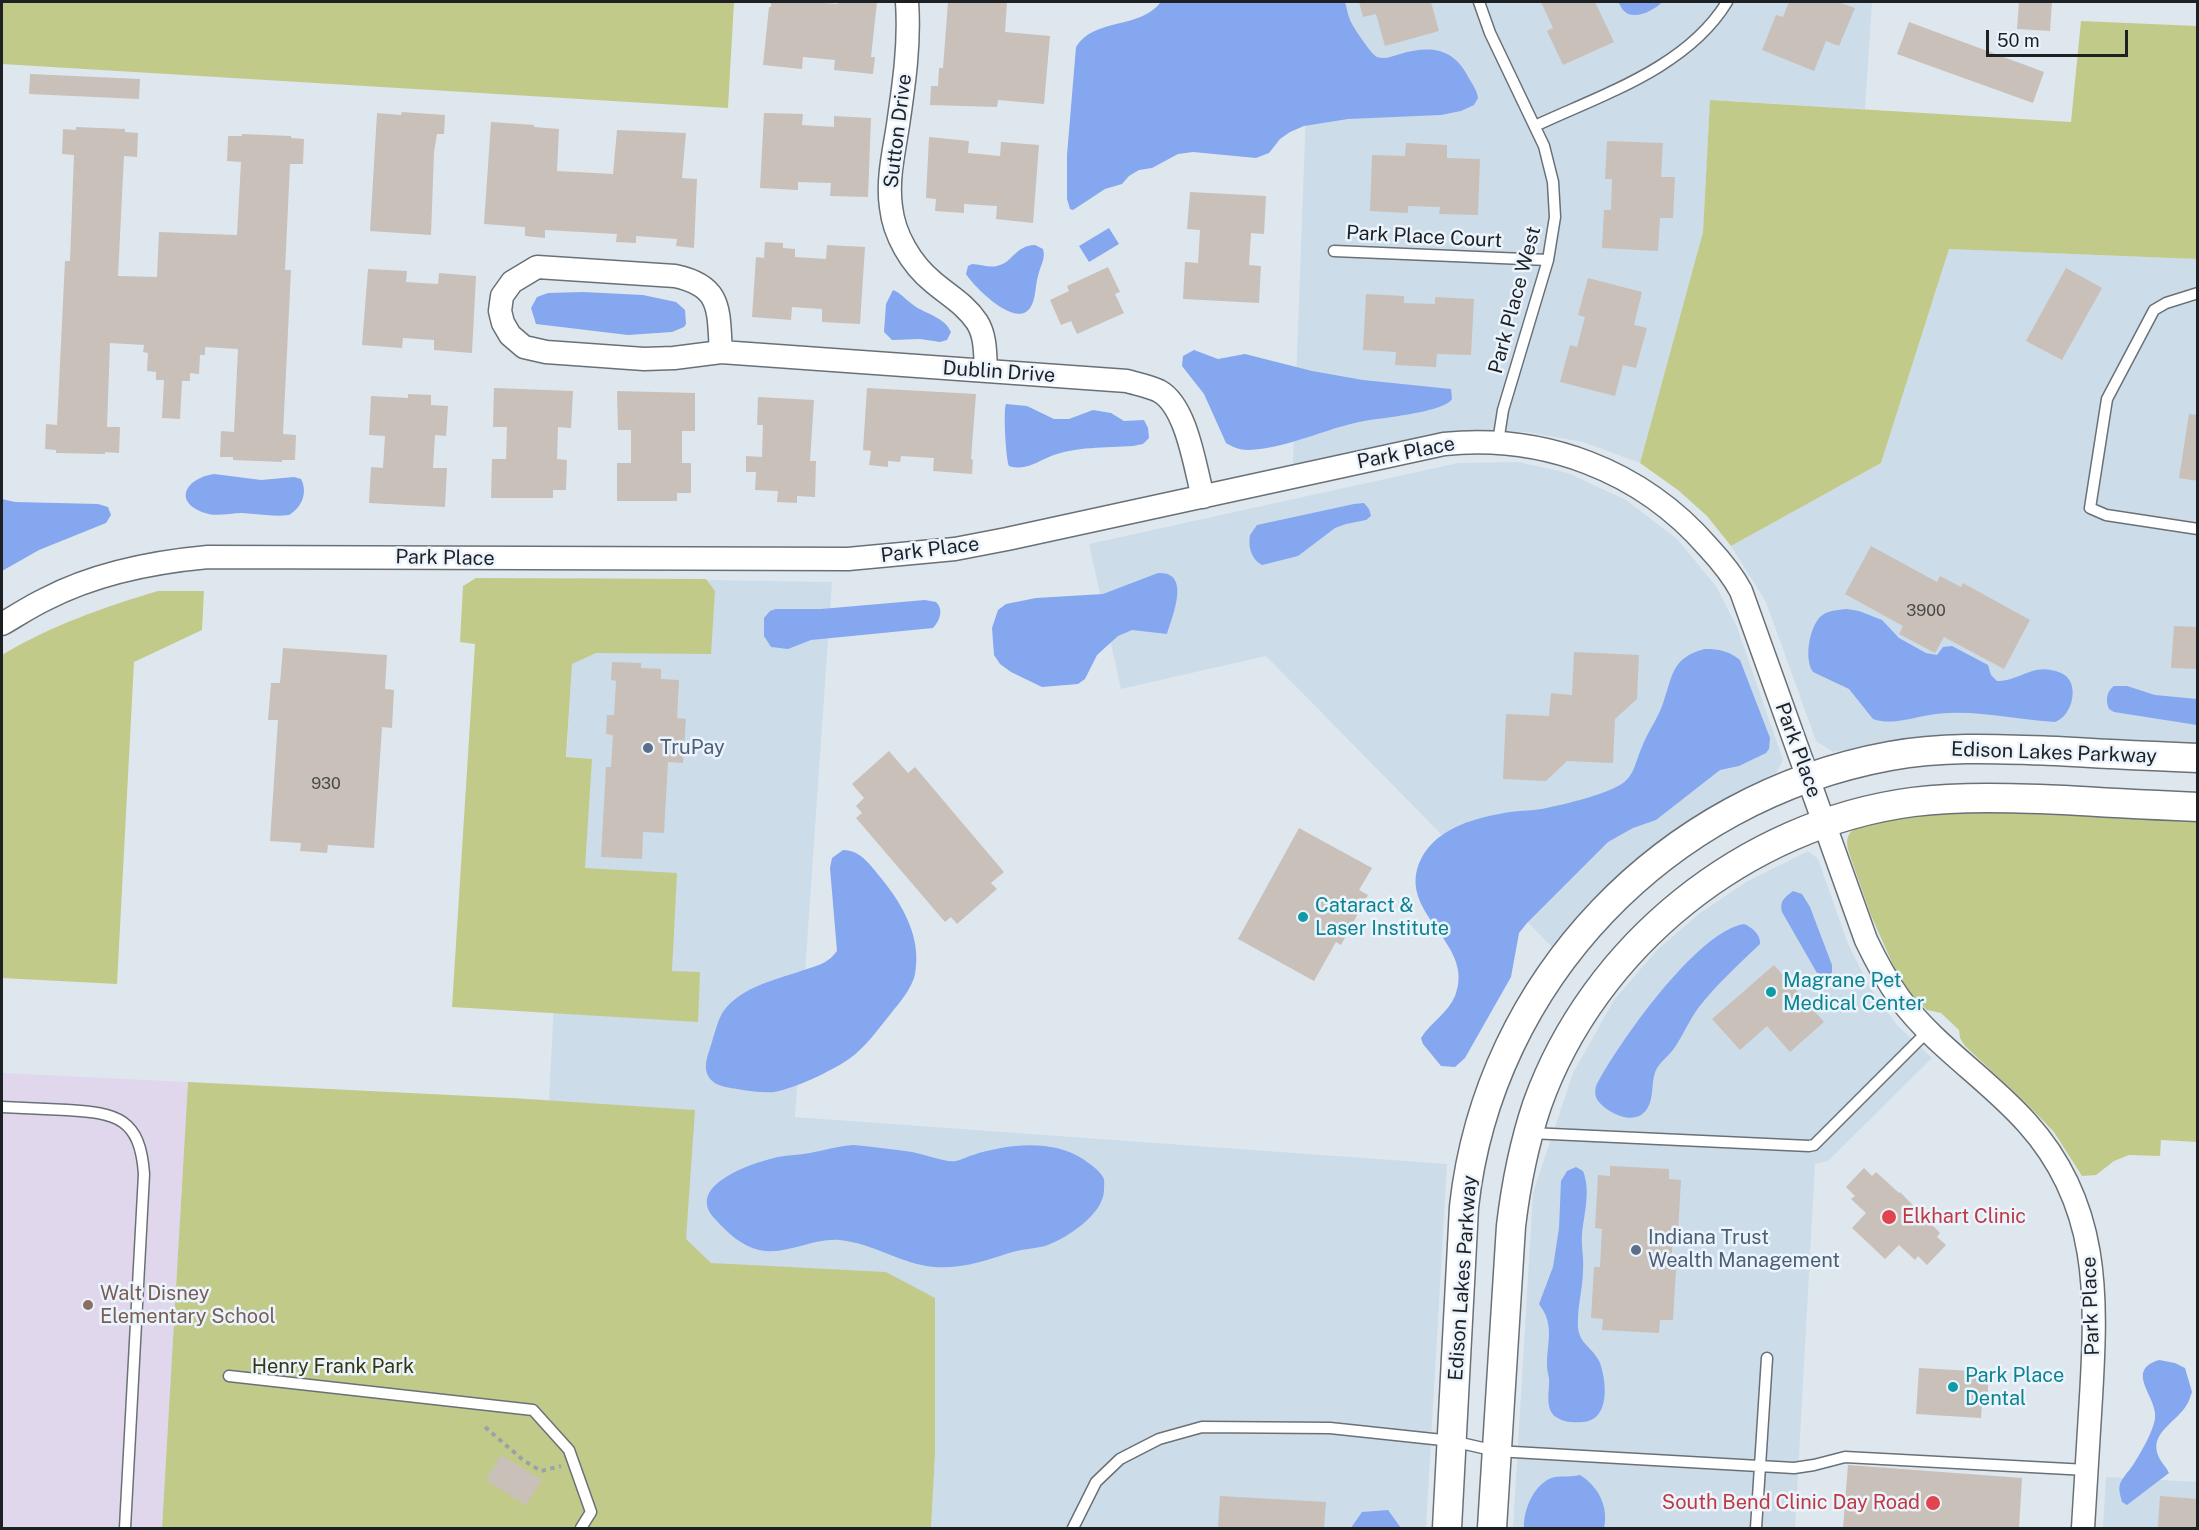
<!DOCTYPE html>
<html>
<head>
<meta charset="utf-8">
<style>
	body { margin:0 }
	#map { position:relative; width:2199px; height:1530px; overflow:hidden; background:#dee7ee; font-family:"Public Sans",sans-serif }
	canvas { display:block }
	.frame { position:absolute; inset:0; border:3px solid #1e2123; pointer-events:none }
	.scale { position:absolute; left:1986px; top:30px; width:142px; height:27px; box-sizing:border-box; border:3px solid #1e2123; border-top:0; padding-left:8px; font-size:18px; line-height:21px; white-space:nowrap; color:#1e2123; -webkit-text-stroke:4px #ebf4fc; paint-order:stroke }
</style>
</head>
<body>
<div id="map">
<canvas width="2199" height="1530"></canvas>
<div class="frame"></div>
<div class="scale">50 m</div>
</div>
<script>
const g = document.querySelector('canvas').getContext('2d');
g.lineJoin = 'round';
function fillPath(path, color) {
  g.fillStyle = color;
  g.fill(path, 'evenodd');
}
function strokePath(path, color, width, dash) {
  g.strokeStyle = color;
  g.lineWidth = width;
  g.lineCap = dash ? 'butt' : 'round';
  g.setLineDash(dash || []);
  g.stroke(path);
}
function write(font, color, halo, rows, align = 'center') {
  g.font = font + ' "Public Sans",sans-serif';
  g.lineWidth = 5;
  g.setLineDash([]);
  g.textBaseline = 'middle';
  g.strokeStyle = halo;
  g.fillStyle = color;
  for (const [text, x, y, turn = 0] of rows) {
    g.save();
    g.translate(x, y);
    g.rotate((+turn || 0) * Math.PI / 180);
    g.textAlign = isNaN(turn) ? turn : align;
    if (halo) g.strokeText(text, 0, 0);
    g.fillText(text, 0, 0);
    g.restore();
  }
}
const built = new Path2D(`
	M1310,2H1872L1865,109L1710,100L1703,232L1640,463L1583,442L1526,432L1456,431L1293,464Z
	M1949,249L2197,259V745L2009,737H1917L1833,752L1816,741L1766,602L1731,546L1881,463Z
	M1518,462L1568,473L1626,500L1677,539L1716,586L1737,627L1783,760L1775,775L1728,799L1637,858L1588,904L1553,948L1266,656L1121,689L1089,544L1458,463Z
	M576,578L832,582L795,1117L1447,1164L1426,1528H931L935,1455L511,1098L549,1100Z
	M1808,851L1818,859L1848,944L1869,986L1897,1025L1932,1058L1828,1161L1815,1164L1795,1528H1513L1533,1193L1573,1073L1614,1000L1657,950L1700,913L1748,881Z
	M2106,1477L2197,1482V1528H2103Z`);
const education = new Path2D(`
	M2,1073L188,1082L162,1528H2Z`);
const green = new Path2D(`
	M2,2H734L728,108L2,64Z
	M2081,21L2197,26V259L1949,249L1881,463L1731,546L1707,516L1678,490L1640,463L1703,232L1710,100L2071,122Z
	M476,578L706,579L715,591L711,654L596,653L572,664L566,757L592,759L585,868L677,873L672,971L700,972L698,1022L452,1007L475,644L460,642L463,586Z
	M158,591H204L202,630L134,662L117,984L2,978V655C50,626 104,607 158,591Z
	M1984,811L2197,821V1142L2161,1140L2160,1156L2129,1155L2114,1161L2096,1175L2082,1176L2054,1132L2027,1104L1965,1046L1960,1038L1959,1030L1941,1013L1927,1010L1911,994L1894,967L1870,913L1848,850C1847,844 1846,838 1850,833C1865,816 1959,812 1984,811Z
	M188,1082L511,1098L695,1110L686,1239L711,1263L886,1272L935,1298V1455L931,1528H162Z`);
const water = new Path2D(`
	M1161,2H1345C1347,9 1348,17 1352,24C1356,31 1371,54 1377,57C1385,60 1393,56 1400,54C1428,46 1451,47 1466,73C1470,81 1477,89 1478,98L1474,105L1461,111L1441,115L1348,119L1304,126L1290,132L1280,139L1269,153L1256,158L1193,152L1178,154L1152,168L1139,170L1129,176L1122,184L1105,189L1073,210L1070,209L1067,199V155L1076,47C1095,17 1139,30 1161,2Z
	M1618,2H1662C1655,10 1633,22 1623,10C1621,8 1620,4 1618,2Z
	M1109,228L1119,244L1089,262L1079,246Z
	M1035,245L1043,249C1046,259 1040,266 1038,276C1035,286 1036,300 1030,308C1016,329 974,287 966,274L968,266L972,264C980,264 989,268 997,266C1014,262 1014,246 1035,245Z
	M893,290C901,293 905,299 912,304C924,314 944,316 951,332L947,340L940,342L920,339L892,340L884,332L886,304Z
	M583,292L643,295L676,302L685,310L686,324L684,327L672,332L628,335L536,324L531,308L537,297L548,293Z
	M1194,350L1218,359L1245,354L1312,371L1363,380L1451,389L1452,399C1445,412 1381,418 1364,421C1326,428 1286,449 1248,450C1239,450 1233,447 1226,443L1204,394L1182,366L1183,356Z
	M1006,404L1027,406L1054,419H1069L1093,410L1111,413L1124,421L1144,420L1148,428L1149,438L1143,444L1133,446C1106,448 1075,446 1049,457C1035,463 1024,471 1009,466C1006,461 1003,409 1006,404Z
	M214,474L261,480L294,477L301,479C308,493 302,507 289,515C273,517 258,514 242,513C230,513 216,517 205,513C172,502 186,478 214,474Z
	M2,499L15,502L98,504L108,507L111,515L106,523L39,550L2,571Z
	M1364,503L1369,509L1371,516L1366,520L1346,524L1335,528L1298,556L1262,565C1251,559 1248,547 1250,535L1257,525L1354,504Z
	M1158,573C1192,571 1172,617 1167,634L1132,630L1118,636L1097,655L1085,679L1078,684L1042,687L1011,672L1000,664L994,655L992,628L998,610L1006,604L1036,598L1103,594Z
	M925,600L936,602C944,610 940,620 933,628L811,640L788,649L771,647L764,636V618L770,611L776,609H821Z
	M1847,609L1859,611L1882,620L1899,638L1926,653L1937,655L1943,647L1952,646L1988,665L1991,675L1997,681C2021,681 2034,661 2061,673C2081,681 2073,716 2055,722C2012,720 1968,707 1924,716C1908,719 1890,725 1873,719L1849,689L1813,672C1804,659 1809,629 1820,617C1827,610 1838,610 1847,609Z
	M1705,649C1719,649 1729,651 1740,660L1770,738L1769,749L1766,753L1739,766L1720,770L1656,820L1633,828L1608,842L1527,923L1519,933L1511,977L1465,1058L1455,1067L1441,1066L1423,1044L1421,1038C1431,1022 1448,1013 1455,996C1477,942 1394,914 1421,859C1437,827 1478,817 1510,812C1522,810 1535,811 1546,808C1566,804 1603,795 1620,785C1635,776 1635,762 1642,747C1647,733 1657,720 1662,706C1673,677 1670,658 1705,649Z
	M2114,686H2127L2155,695L2197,699V725L2114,712L2109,709C2105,700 2107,691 2114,686Z
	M843,850C861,850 870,865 881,878C903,905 922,938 915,974C912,988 901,1001 892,1012C880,1027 864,1049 849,1059C832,1071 793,1089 774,1092C762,1093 749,1091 737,1089C724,1087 708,1085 706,1069C705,1059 711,1047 713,1038C716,1029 718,1020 723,1012C741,986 779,979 807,969C820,965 829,962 837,951L830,868L832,858Z
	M1793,891L1802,894L1810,907L1832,965V973L1829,975L1817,973L1782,912C1779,901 1785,897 1793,891Z
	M1744,924C1752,927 1761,935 1760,944C1739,964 1717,984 1699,1007C1689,1020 1684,1034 1675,1047C1670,1055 1662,1060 1657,1068C1649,1082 1657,1104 1641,1115C1629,1122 1612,1114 1603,1106C1596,1100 1594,1095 1596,1086C1617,1045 1697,931 1744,924Z
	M854,1145C873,1147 893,1149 912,1152C924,1154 946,1163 956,1161C962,1160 968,1156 973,1155C1008,1144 1051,1139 1083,1159C1090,1164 1099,1170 1103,1177C1105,1181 1104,1186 1104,1190C1104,1214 1066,1239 1045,1246C1033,1249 1021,1249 1009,1253C984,1261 962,1269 934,1267C901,1264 873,1243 839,1240C812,1238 786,1256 759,1250C741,1246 727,1232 715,1219C683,1185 755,1162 778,1157C789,1155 799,1155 810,1153C825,1150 838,1146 854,1145Z
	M1576,1167L1583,1171C1591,1191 1584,1214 1582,1234C1581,1246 1584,1258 1583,1270C1583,1287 1578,1304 1578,1320C1576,1344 1592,1345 1600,1363C1607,1383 1610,1421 1582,1422C1574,1423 1563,1422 1556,1417C1544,1409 1550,1390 1549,1378C1548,1374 1547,1369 1547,1365C1547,1341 1555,1325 1539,1304L1553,1267L1559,1228L1561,1181L1567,1171Z
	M2159,1360L2175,1363L2185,1368L2192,1392C2190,1397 2189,1402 2186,1406C2177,1421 2152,1432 2157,1452C2159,1461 2166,1466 2169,1473L2127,1505L2122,1502C2121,1497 2118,1490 2120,1484C2122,1478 2129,1471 2133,1465C2141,1452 2152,1434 2155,1419C2159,1398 2123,1371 2159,1360Z
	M1580,1475C1598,1486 1609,1507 1604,1528H1524C1523,1510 1535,1481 1555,1477C1563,1476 1572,1477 1580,1475Z
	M1388,1510L1401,1528H1351L1362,1512Z`);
const building = new Path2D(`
	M771,2H809L838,4V2H877L871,57H875L873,74L834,70L835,60L803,57L802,69L763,65L769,7H771Z
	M948,2H1007L1005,32L1050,36L1044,104L998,100L997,107L930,105L931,86H938L939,68H943Z
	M1359,2H1431L1439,31L1385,46L1376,14L1363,17Z
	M1541,2H1595L1614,42L1563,65L1547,31L1553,28Z
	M1789,2H1838L1855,8L1839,46L1826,41L1814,71L1762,50L1776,15L1783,17Z
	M2019,2H2052L2050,31L2017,29Z
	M1909,22L2044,72L2033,103L1897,54Z
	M30,74L140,79L139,99L29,94Z
	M402,112L445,115L444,134H437L434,152L431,235L370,231L377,113L401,115Z
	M764,113L803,114L802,125L834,127V116L871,118L868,197L830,196L831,183L798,182V190L760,188Z
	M491,122L534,125V127L559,129L557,171L613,174L617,130L686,133L682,178L697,179L694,248L676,246L677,239L636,236V243L616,242L617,234L545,230V238L525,236V227L484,224Z
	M76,127L125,129V132L138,133L137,157L124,156L118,276L157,277L159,232L237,235L241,162L227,161L228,136H242V134L291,136V138L304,139L303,164H290L285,270H291L283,434L296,435L295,460H282V462L233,460V457H220L221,431L234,432L238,349L205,347V355H200L199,374L190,373V381H182L180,419L162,418L164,380H156V372L147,371L148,353L143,352L144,345L110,343L107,427H120L119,453L105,452V454L56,453V450L45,449L46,424L57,425L65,261H70L74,155L62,154L63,129L76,130Z
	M929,137L969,141L968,153L1000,156L1001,142L1039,145L1033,223L996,219L997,206L964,204V213L935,211L936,199L926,198Z
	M1607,141L1663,143L1661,177H1675L1673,218H1660L1658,251L1602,248L1604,210H1611L1612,179H1605Z
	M1406,143L1447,145V158L1480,159L1478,215L1439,214L1440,207L1408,206V213L1370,211L1372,155L1405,156Z
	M1190,192L1266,196L1264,234L1251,233L1249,265L1261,266L1259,303L1183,299L1185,262L1198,263L1200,230L1187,229Z
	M765,242L783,243V248L795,249V257L826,259L827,245L865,247L860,324L822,322V309L792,307L791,320L752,317L756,257L764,258Z
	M1108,267L1120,292L1115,294L1124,313L1077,334L1071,321L1061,325L1050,300L1069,291L1067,286Z
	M2066,268L2102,288L2062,360L2026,341Z
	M368,269L407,271L406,282L438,284L439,273L476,276L472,353L434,350V340L403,338L402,348L362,345Z
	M1588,278L1642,292L1634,325L1647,328L1636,368L1623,365L1615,396L1560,382L1570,345L1577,347L1585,317L1578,315Z
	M1366,294L1404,296V303L1435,304V297L1474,299L1471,355L1437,354L1436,367L1395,365L1396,352L1363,350Z
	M494,388L573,391L571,428L558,427L557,459L567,460L566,490H553V498H491L492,459H506L507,427H493Z
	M867,388L976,394L971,459L973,460L972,474L933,471L934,458L901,456L900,462L888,461V467L869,465L871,451L863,450Z
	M617,391L695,393V431H682V463H691V493H677V501H617V463H631V430H618Z
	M408,394L431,395V405L448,406L446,436L435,435L433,468H447L445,507L369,503L371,467L383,468L385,436L369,435L371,396L408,398Z
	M758,397L814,400L810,461H816L815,497L797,496V503L777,502L778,491L755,490L756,472H746V456L762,457L763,425H757Z
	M2189,414L2198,415V481L2179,478Z
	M1871,546L1937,582L1940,576L1961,587L1963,583L2030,620L2004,669L1944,637L1935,653L1899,634L1903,626L1845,594Z
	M2174,626L2198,627V669L2171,668Z
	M283,648L387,655L385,689L394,690L392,728L382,727L374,848L328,845L327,853L300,851L301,843L270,841L278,720H268L271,683H280Z
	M1574,652L1639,655L1637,699L1615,719L1613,763L1567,761L1546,781L1503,779L1506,714L1549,716L1551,693L1572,695Z
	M612,662L641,663V668L661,669V679L679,680L677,718L686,719L683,763L668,762L664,833L643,832L642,859L601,857L606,767H611L613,735L606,734L607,715H614L616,681L611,680Z
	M889,751L908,773L915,767L1004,872L991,883L997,889L957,924L951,917L945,922L856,818L862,813L856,806L864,798L852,784Z
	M1299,828L1372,868L1359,890L1368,895L1341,945L1336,942L1314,981L1238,939Z
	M1774,965L1824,1022L1790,1052L1767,1026L1740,1050L1712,1019Z
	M1610,1166L1669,1169V1179L1681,1180L1678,1233L1673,1232L1671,1270H1676L1673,1320H1660L1659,1333L1602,1330L1603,1319L1591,1318L1594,1267H1600L1602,1229L1595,1228L1598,1175L1610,1176Z
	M1864,1168L1872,1176L1876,1172L1899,1193L1900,1192L1940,1233L1937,1237L1946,1245L1927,1265L1918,1256L1915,1260L1899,1245L1885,1259L1852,1228L1866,1213L1851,1199L1855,1196L1846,1187Z
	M1919,1368L1989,1372L1987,1403H1982L1981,1418L1916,1414Z
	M501,1455L542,1480L526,1505L486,1480Z
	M1848,1465L2022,1478L2019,1528H1843Z
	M1220,1496L1326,1502L1324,1528H1218Z
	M2160,1496L2198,1499V1528H2158Z`);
const path = new Path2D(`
	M485,1427L523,1460L541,1471L561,1466`);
const service = new Path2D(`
	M1479,2L1490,33L1544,146L1553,182L1555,217L1548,260L1503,410L1498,442
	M1535,126C1601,95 1687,68 1727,2
	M1334,251L1548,260
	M2198,293L2166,303L2154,310L2107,399L2090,508L2106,515L2198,529
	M2,1107C23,1108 45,1109 67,1110C117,1113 140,1118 144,1174L125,1528
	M1530,1133L1809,1146L1814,1145L1929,1030
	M229,1376L533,1410L569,1450L591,1512L581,1528
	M1073,1528L1096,1482L1120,1459L1159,1439L1202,1427L1330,1428L1452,1441L1496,1451L1794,1468L1814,1465L1845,1457L2087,1470
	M1756,1528L1767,1358`);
const minor = new Path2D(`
	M907,2C910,43 904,84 898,125C894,151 887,180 891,207C894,235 911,264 933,282C948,295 965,304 977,322C986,336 985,354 986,371
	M721,352C718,311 723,286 675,276L537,267L512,282L502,296L500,311L503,323L510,335L524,347L546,352L644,359L674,358L721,352L1127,381C1137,384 1149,386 1159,391C1187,406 1195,468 1203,497
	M2,624C16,616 31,606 46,599C96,573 153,562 208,557L848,559L955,549L1007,539L1444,444C1544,434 1641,470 1708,547C1721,561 1732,574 1741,591L1866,940C1876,961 1887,981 1900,999C1936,1047 1988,1079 2027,1123C2100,1204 2097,1295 2091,1397C2088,1441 2086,1485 2083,1528`);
const tertiary = new Path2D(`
	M1447,1528L1464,1207C1489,979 1666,797 1890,756C1945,746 2000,749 2056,751C2103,754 2150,756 2198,758
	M1492,1528L1511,1226C1516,1184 1524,1144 1537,1105C1594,945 1746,824 1913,802C1963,796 2013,798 2064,800C2109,803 2153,805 2198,807`);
const markers = [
	[648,748,6,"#5c6f8a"],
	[1303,917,6,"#0f9aa8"],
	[1771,992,6,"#0f9aa8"],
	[1889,1217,8,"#e0444e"],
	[1636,1250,6,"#5c6f8a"],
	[88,1305,6,"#8d6e63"],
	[1953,1387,6,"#0f9aa8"],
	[1933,1503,8,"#e0444e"]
];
const numberNames = [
	["3900",1926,611],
	["930",326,784]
];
const streetNames = [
	["Sutton Drive",898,131,-83],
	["Park Place Court",1424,237,3],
	["Park Place West",1515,300,-75],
	["Dublin Drive",999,372,4],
	["Park Place",1406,453,-11],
	["Park Place",930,550,-7],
	["Park Place",445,558,1],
	["Park Place",1798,750,70],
	["Edison Lakes Parkway",2054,753,2],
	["Edison Lakes Parkway",1463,1278,-86],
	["Park Place",2091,1306,-92]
];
const serviceNames = [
	["TruPay",660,748],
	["Indiana Trust",1648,1238],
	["Wealth Management",1648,1261]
];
const cultureNames = [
	["Cataract &",1315,906],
	["Laser Institute",1315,929],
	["Magrane Pet",1783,981],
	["Medical Center",1783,1004],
	["Park Place",1965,1376],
	["Dental",1965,1399]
];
const healthNames = [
	["Elkhart Clinic",1902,1217],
	["South Bend Clinic Day Road",1920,1503,"right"]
];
const educationNames = [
	["Walt Disney",100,1294],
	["Elementary School",100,1317]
];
const parkNames = [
	["Henry Frank Park",333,1367]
];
fillPath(built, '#cddce9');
fillPath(education, '#e0d7ec');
fillPath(green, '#c2ca8a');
fillPath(water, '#85a7ef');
fillPath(building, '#c9c0b9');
strokePath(service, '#697177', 13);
strokePath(minor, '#697177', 25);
strokePath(tertiary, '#697177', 31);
strokePath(path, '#9ba2a7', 4, [4.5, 4.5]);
strokePath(service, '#fff', 10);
strokePath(minor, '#fff', 22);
strokePath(tertiary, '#fff', 28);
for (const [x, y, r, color] of markers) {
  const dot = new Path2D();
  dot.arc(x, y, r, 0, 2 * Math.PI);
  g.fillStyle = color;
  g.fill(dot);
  strokePath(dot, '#ebf4fc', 2);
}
write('16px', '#494948', null, numberNames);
write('20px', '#1e2123', '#ebf4fc', streetNames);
write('20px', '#4e5e75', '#ebf4fc', serviceNames, 'left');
write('20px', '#0d838f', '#ebf4fc', cultureNames, 'left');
write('20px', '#be3a42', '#ebf4fc', healthNames, 'left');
write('20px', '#785e54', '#ebf4fc', educationNames, 'left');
write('20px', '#323611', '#ebf4fc', parkNames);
</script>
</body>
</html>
